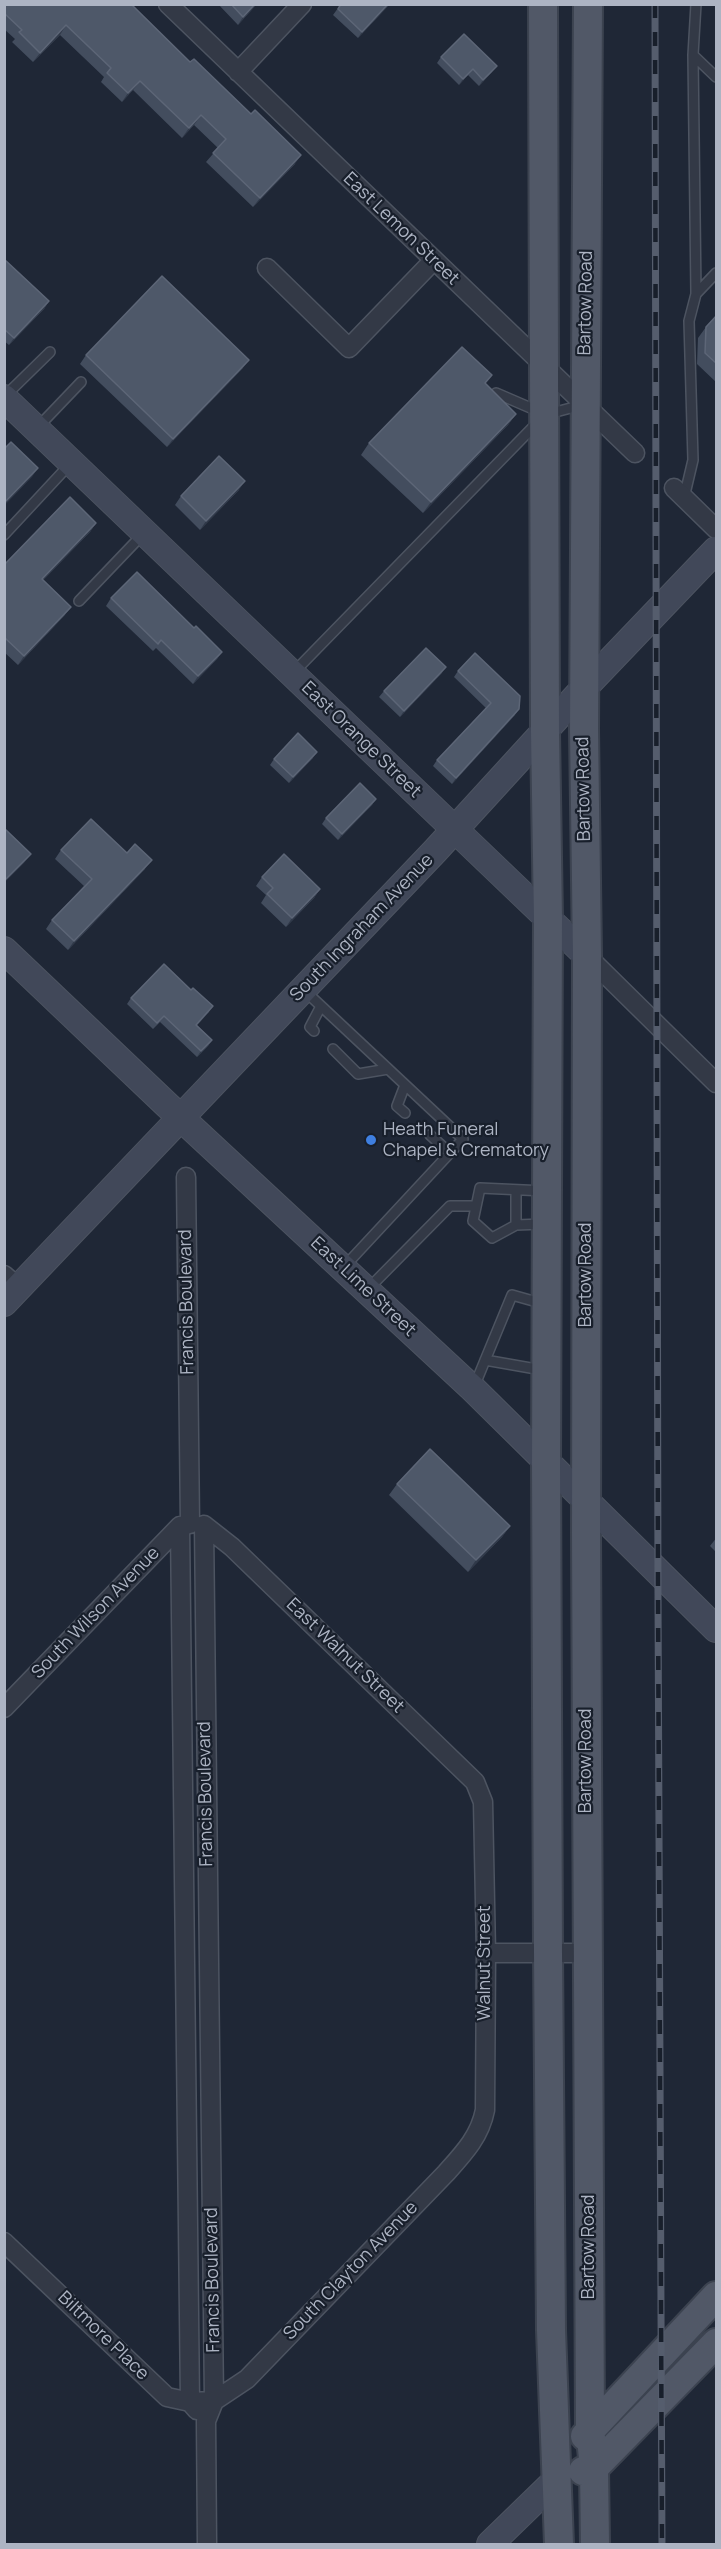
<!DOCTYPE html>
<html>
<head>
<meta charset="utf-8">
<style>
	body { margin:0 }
	#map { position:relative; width:721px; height:2549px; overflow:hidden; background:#1f2736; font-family:Manrope,sans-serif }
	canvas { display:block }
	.frame { position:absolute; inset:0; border:6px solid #adb4c3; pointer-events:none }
</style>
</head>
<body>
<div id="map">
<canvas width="721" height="2549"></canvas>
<div class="frame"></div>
</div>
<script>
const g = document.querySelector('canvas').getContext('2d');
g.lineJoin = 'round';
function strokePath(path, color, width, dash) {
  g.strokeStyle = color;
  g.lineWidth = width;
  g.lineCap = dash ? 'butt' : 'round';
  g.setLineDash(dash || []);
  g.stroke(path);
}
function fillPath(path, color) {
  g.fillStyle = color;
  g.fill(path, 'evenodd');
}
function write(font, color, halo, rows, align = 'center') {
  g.font = font + ' Manrope,sans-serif';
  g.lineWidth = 4.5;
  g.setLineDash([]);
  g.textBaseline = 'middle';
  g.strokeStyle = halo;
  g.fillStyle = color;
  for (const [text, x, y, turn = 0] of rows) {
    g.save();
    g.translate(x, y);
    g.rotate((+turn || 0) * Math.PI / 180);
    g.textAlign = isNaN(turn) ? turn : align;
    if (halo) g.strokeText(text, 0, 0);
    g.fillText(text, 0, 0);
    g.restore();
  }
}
const lane = new Path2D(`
	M693,55L716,77
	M696,294L716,273
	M496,393L540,412
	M4,397L50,352
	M548,414L582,405
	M38,427L81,382
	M684,498L693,460L689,321L696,294L693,55L696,4
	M4,535L70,464
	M79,601L143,534
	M294,672L538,422
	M305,991L463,1139L344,1267
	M314,1031L310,1027L321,1006
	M333,1049L358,1074L388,1069
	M405,1113L397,1106L405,1085
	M430,1135L450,1153
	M543,1224L516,1225L492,1238L473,1221L480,1188L545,1191
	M516,1225V1191
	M367,1290L450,1206H476
	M485,1360L542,1370
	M474,1387L512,1295L544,1304`);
const street = new Path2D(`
	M168,4L635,453
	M238,72L302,4
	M267,268L349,348L433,261
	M674,488L716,529
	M587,956L716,1083
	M186,1177L190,1524
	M4,1275L19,1288
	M204,1525L214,2401L206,2421L207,2544
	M180,1526L190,2402L197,2410
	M4,1708L180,1526L186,1525
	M486,1953H587
	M4,2242L167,2397L190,2402L214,2401L247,2379L446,2173C464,2153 480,2136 485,2110L486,1953L483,1802L475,1782L232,1547L204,1525`);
const secondary = new Path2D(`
	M4,398L587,956
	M4,950L167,1105L473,1389L716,1629
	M4,1303L435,851L584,688L716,550
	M490,2544L558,2478`);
const primary = new Path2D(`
	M543,4L545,732L548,919L546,1462L548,1953L551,2330L559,2544
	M588,4L584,729L587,956L586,1532L590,2428L594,2468L595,2544
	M585,2436L716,2296
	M583,2471L594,2468L716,2343`);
const rail = new Path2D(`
	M655,4L658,1593L662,2544`);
const wall = new Path2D(`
	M4,4H131L295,164L253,207L206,162L218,148L194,125L182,138L133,90L122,102L101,82L104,77L60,35L33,62L12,42L15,39L4,29Z
	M218,4H257L238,25Z
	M341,4H390L358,38L333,15Z
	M441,57L492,72L479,86L468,75L459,85L437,63Z
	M4,259L49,301L44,309L9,345L4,341Z
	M717,315V383L697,364L698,338L706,327Z
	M86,355L243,368L167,447L80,364Z
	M486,384L516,414L508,425L423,513L361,455L369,443Z
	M239,490L200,530L175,505L181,496Z
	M96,523L90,532L43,580L71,607L64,616L18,665L4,652V565Z
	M111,598L194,628L222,652L217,659L193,684L156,648L153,651L106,606Z
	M458,671L515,715L452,784L433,766L437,760L486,708L454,677Z
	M442,673L400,717L379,697L384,691Z
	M313,758L289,783L270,765L274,759Z
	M376,799L372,805L338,840L322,824L326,818Z
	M61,850L127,853L145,869L68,950L46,929L52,920L84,886L55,859Z
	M262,877L320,889L314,898L286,927L261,903L266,895L256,886Z
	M131,998L209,1012L197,1025L212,1040L208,1046L197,1057L160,1022L153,1029L127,1004Z
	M397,1484L510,1526L502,1537L468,1572L389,1495Z
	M717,1537V1553L710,1546Z`);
const shadedWall = new Path2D(`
	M255,4H257L238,25L243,17Z
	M388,4H390L358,38L362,32Z
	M66,25L60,35L33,62L40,53Z
	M497,66L492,72L479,86L483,80Z
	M473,69L468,75L459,85L463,79Z
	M140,81L133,90L122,102L128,93Z
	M201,115L194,125L182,138L189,128Z
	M301,155L295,164L253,207L260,198Z
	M49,301L44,309L9,345L14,338Z
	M249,360L243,368L167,447L173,439Z
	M516,414L508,425L423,513L431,502Z
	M38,468L32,477L4,506V503Z
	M245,481L239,490L200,530L206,521Z
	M96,523L90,532L36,588L42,579Z
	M71,607L64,616L18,665L24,656Z
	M222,652L217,659L193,684L198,676Z
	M446,667L442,673L400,717L404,711Z
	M519,709L515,715L452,784L456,778Z
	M317,752L313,758L289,783L293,777Z
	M376,799L372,805L338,840L342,834Z
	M31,854L24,863L4,883V881Z
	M152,860L145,869L68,950L74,941Z
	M320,889L314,898L286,927L292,918Z
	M213,1006L209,1012L192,1031L196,1025Z
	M212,1040L208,1046L197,1057L201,1051Z
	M510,1526L502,1537L468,1572L476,1560Z`);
const building = new Path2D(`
	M4,4H131L190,62L194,59L251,114L255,110L301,155L260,198L213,153L226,139L201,115L189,128L140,81L128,93L107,73L111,68L66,25L40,53L19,32L22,30L4,13Z
	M231,4H255L243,17Z
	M341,4H388L362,32L338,9Z
	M464,34L497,66L483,80L473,69L463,79L441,57Z
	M4,259L49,301L14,338L4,329Z
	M162,276L249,360L173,439L86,355Z
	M717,315V364L705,353L706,327Z
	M462,347L492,375L485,383L516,414L431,502L369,443Z
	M11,442L38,468L4,503V449Z
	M219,456L245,481L206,521L181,496Z
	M70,497L96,523L42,579L71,607L24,656L4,637V565Z
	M137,572L194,628L196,626L222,652L198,676L161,640L158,644L111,598Z
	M426,648L446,667L404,711L384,691Z
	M475,653L520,696L519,709L456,778L437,760L491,703L458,671Z
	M298,733L317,752L293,777L274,759Z
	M360,783L376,799L342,834L326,818Z
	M91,819L127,853L135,844L152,860L74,941L52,920L92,879L61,850Z
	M4,828L31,854L4,881Z
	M284,854L320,889L292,918L267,894L273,888L262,877Z
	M164,964L191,990L193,988L213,1006L196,1025L212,1040L201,1051L164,1016L157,1023L131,998Z
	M430,1449L510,1526L476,1560L397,1484Z`);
const markers = [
	[371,1140,6,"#3f7fe0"]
];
const streetNames = [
	["East Lemon Street",401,229,44],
	["Bartow Road",586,303,-89],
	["East Orange Street",361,740,44],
	["Bartow Road",584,789,-91],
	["South Ingraham Avenue",362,928,-46],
	["Bartow Road",586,1275,-90],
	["East Lime Street",363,1287,43],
	["Francis Boulevard",187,1302,-91],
	["South Wilson Avenue",96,1613,-46],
	["East Walnut Street",345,1656,44],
	["Bartow Road",586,1761,-90],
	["Francis Boulevard",206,1794,-91],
	["Walnut Street",485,1963,-90],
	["Bartow Road",589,2247,-90],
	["South Clayton Avenue",351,2271,-46],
	["Francis Boulevard",213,2280,-91],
	["Biltmore Place",103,2336,44]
];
const poiNames = [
	["Heath Funeral",383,1130],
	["Chapel & Crematory",383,1151]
];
strokePath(lane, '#4d5461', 12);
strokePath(street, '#4d5461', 21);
strokePath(secondary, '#4d5461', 28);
strokePath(primary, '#3c4350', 32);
strokePath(lane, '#333946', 9);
strokePath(street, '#333946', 18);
strokePath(secondary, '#414859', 26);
strokePath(primary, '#515867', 28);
strokePath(rail, '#555d6d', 7);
strokePath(rail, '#181f2b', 4.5, [14]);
fillPath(wall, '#434d5e');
fillPath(shadedWall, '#303949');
fillPath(building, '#4e5869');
strokePath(building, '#5d6677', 1.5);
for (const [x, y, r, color] of markers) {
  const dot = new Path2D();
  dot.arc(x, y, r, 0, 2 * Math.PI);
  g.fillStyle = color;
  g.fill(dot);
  strokePath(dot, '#181f2b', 2);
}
write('18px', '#adb4c3', '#181f2b', streetNames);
write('18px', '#adb4c3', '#181f2b', poiNames, 'left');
</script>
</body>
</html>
